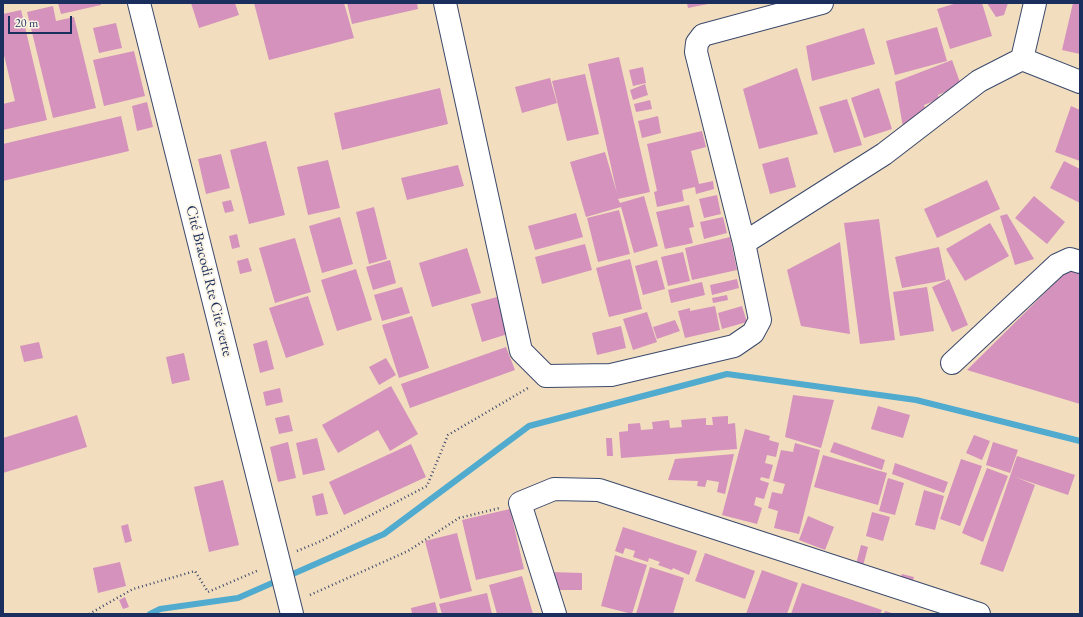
<!DOCTYPE html>
<html>
<head>
<meta charset="utf-8">
<style>
	body { margin:0 }
	#map { position:relative; width:1083px; height:617px; overflow:hidden; background:#f2debe; font-family:"EB Garamond",serif }
	canvas { display:block }
	.frame { position:absolute; inset:0; border:4px solid #1b2f5e; pointer-events:none }
	.scale { position:absolute; left:8px; top:16px; width:64px; height:18px; box-sizing:border-box; border:2px solid #1b2f5e; border-top:0; padding-left:5px; font-size:12px; line-height:14px; white-space:nowrap; color:#1b2f5e; -webkit-text-stroke:3px #fcf5e5; paint-order:stroke }
</style>
</head>
<body>
<div id="map">
<canvas width="1083" height="617"></canvas>
<div class="frame"></div>
<div class="scale">20 m</div>
</div>
<script>
const g = document.querySelector('canvas').getContext('2d');
g.lineJoin = 'round';
function strokePath(path, color, width, dash) {
  g.strokeStyle = color;
  g.lineWidth = width;
  g.lineCap = dash ? 'butt' : 'round';
  g.setLineDash(dash || []);
  g.stroke(path);
}
function fillPath(path, color) {
  g.fillStyle = color;
  g.fill(path, 'evenodd');
}
function write(font, color, halo, rows, align = 'center') {
  g.font = font + ' "EB Garamond",serif';
  g.lineWidth = 3.5;
  g.setLineDash([]);
  g.textBaseline = 'middle';
  g.strokeStyle = halo;
  g.fillStyle = color;
  for (const [text, x, y, turn = 0] of rows) {
    g.save();
    g.translate(x, y);
    g.rotate((+turn || 0) * Math.PI / 180);
    g.textAlign = isNaN(turn) ? turn : align;
    if (halo) g.strokeText(text, 0, 0);
    g.fillText(text, 0, 0);
    g.restore();
  }
}
const stream = new Path2D(`
	M150,614L160,609L238,598L384,534L529,426L727,374L916,400L1080,441`);
const building = new Path2D(`
	M58,3H101V5L61,14Z
	M191,3H235L239,15L199,28Z
	M254,3H344L354,38L269,60Z
	M347,3H417L418,9L352,24Z
	M687,3H708V4L688,8Z
	M957,3H982L992,36L950,49L937,9Z
	M987,3H1008L1004,15L996,17Z
	M1073,3H1080V54L1062,50Z
	M53,6L56,21L74,17L96,108L53,118L27,12Z
	M21,10L47,120L3,130V104L15,101L3,51V14Z
	M116,23L122,48L99,53L93,28Z
	M937,27L947,61L895,75L886,41Z
	M864,28L875,64L812,81L806,46Z
	M134,51L145,96L104,106L93,60Z
	M619,57L650,192L618,199L620,203L644,196L658,246L634,253L621,207L586,217L570,162L605,152L617,193L588,64Z
	M952,60L961,85L938,95L939,99L924,105L927,114L903,127L895,82Z
	M643,67L646,83L633,86L629,70Z
	M797,68L818,134L759,149L743,89Z
	M585,74L599,134L567,141L552,81Z
	M550,78L557,103L522,113L515,87Z
	M645,84L648,95L633,100L630,90Z
	M440,88L448,124L342,150L334,113Z
	M879,88L892,129L864,138L851,98Z
	M847,99L862,145L834,153L819,107Z
	M650,100L652,109L636,112L634,104Z
	M147,102L153,127L137,131L132,106Z
	M1071,106L1080,110V161L1055,152Z
	M121,116L129,151L3,181V144Z
	M658,116L661,133L642,138L638,121Z
	M702,131L706,147L691,151L699,184L713,181L714,189L696,194L695,187L682,190L684,201L657,207L654,192L657,191L647,144Z
	M266,141L285,215L249,224L230,150Z
	M221,154L230,188L206,194L198,159Z
	M788,157L796,187L770,194L762,164Z
	M328,160L340,208L308,215L297,167Z
	M1064,161L1080,169V203L1050,188Z
	M458,165L464,186L407,200L401,178Z
	M987,180L1000,209L937,238L924,209Z
	M717,195L721,214L704,218L699,199Z
	M1034,196L1065,222L1047,244L1015,218Z
	M231,200L234,211L225,213L222,202Z
	M689,205L694,227L689,228L693,243L665,249L656,212Z
	M374,207L387,259L369,264L356,212Z
	M619,210L630,254L598,262L587,218Z
	M576,213L583,237L535,250L528,226Z
	M1007,214L1034,259L1015,265L1000,216Z
	M340,217L353,264L322,273L309,226Z
	M723,217L727,233L704,239L700,222Z
	M879,219L895,340L860,344L844,223Z
	M990,223L1009,256L965,281L946,249Z
	M237,234L240,247L232,249L229,236Z
	M730,237L737,270L692,280L685,248Z
	M295,238L311,292L275,303L259,248Z
	M840,242L850,334L801,326L787,270Z
	M585,244L592,270L542,284L535,257Z
	M939,247L946,280L902,288L895,257Z
	M467,248L481,293L432,307L419,263Z
	M683,252L690,281L668,286L661,257Z
	M248,258L252,271L240,274L237,261Z
	M630,259L642,309L609,317L596,268Z
	M390,260L396,283L373,290L366,267Z
	M657,260L665,289L643,295L635,266Z
	M356,269L372,320L337,331L321,280Z
	M1069,269L1080,273V404L967,370Z
	M737,279L739,288L712,295L710,285Z
	M949,279L968,325L952,332L932,287Z
	M702,282L705,295L671,303L668,290Z
	M402,287L410,313L382,321L374,295Z
	M927,287L934,331L900,336L893,292Z
	M727,295L728,300L713,303L712,298Z
	M308,296L324,345L286,358L269,308Z
	M497,297L508,334L482,342L471,304Z
	M715,306L720,330L685,338L678,311L690,308V311Z
	M742,306L747,322L722,329L718,313Z
	M647,312L657,342L633,350L623,319Z
	M412,316L429,368L399,378L382,325Z
	M675,320L680,331L657,339L653,327Z
	M621,326L626,348L597,355L592,333Z
	M267,340L274,369L260,373L253,344Z
	M39,342L43,358L24,362L20,346Z
	M506,347L515,370L410,408L401,384Z
	M184,353L190,380L172,384L166,357Z
	M386,358L396,375L379,385L369,367Z
	M391,386L418,434L390,451L378,430L338,453L322,425Z
	M280,388L283,402L266,406L263,392Z
	M793,395L834,400L821,448L785,437Z
	M878,406L910,415L903,438L871,429Z
	M77,415L87,447L3,473V438Z
	M289,415L293,431L279,434L275,418Z
	M728,416V424L735,423L737,449L621,458L619,432L628,431V424L640,423L641,430L653,429L652,422L669,420L670,428L682,427L681,420L706,418V425H713L712,417Z
	M745,429L770,436L769,440L779,443L776,457L767,455L765,463L773,465L769,479L761,477L760,480L769,483L764,499L756,497L754,505L762,508L757,524L722,515Z
	M974,435L990,441L982,460L966,453Z
	M317,438L325,470L303,475L296,443Z
	M606,438H612L613,456H607Z
	M288,442L296,478L278,482L270,447Z
	M834,442L885,460L882,470L830,452Z
	M993,442L1018,450L1010,473L986,465Z
	M795,443L820,450L799,534L774,528L778,511L768,508L772,492L782,494L785,484L773,481L781,450L793,452Z
	M411,444L426,477L344,515L329,482Z
	M734,454L725,494L717,492L719,482L707,480L705,487L697,486L698,481L668,480L675,459Z
	M823,455L887,473L878,505L814,487Z
	M1017,456L1075,475L1068,495L1015,477L1035,485L1003,572L980,564Z
	M961,459L982,466L960,526L940,519Z
	M895,463L948,482L944,493L892,474Z
	M987,468L1008,476L983,542L962,533Z
	M888,478L904,483L895,515L879,511Z
	M223,480L239,545L209,552L194,487Z
	M924,490L944,496L935,530L915,525Z
	M323,493L328,514L316,516L312,496Z
	M510,509L524,569L476,580L462,520Z
	M872,512L890,517L883,541L866,536Z
	M808,516L834,527L825,550L799,540Z
	M128,524L132,541L125,543L121,526Z
	M623,527L697,551L689,575L673,568L672,570L658,565L660,562L649,558L648,562L633,557L635,551L625,548L623,554L615,551Z
	M457,533L472,591L440,599L425,541Z
	M861,545L868,547L863,566L856,564Z
	M705,553L755,571L745,599L695,581Z
	M615,555L647,565L632,614L601,606Z
	M120,562L126,586L98,593L93,568Z
	M650,567L684,578L673,614H636Z
	M762,570L798,583L787,614H746Z
	M549,572L582,573V590H549Z
	M902,574L914,577L912,585L899,582Z
	M522,576L533,614H497L489,585Z
	M802,583L882,610L880,614H791Z
	M487,593L492,614H442L439,604Z
	M125,597L129,607L123,609L119,600Z
	M435,602L438,614H412L411,608Z
	M885,611L895,614H884Z`);
const path = new Path2D(`
	M297,551L319,542L427,486L448,435L528,388
	M310,595L408,551L459,518L500,508
	M89,614L133,589L195,571L208,592L259,570`);
const minor = new Path2D(`
	M139,3L292,614
	M445,3L521,351L546,376L611,375L734,346L753,333L760,320L744,243L696,52L697,43L703,35L822,3
	M1022,59L1035,3
	M744,243L884,154L979,81L1022,59L1080,82
	M952,363L1057,265L1070,259L1080,262
	M555,614L520,503L554,489L599,490L979,614`);
const streetNames = [
	["Cité Bracodi Rte Cité verte",209,281,76]
];
strokePath(stream, '#50abce', 6);
fillPath(building, '#d492bc');
strokePath(minor, '#3b496c', 24);
strokePath(path, '#3b496c', 2.5, [1, 3]);
strokePath(minor, '#fff', 22);
write('15px', '#1b2f5e', '#fcf5e5', streetNames);
</script>
</body>
</html>
